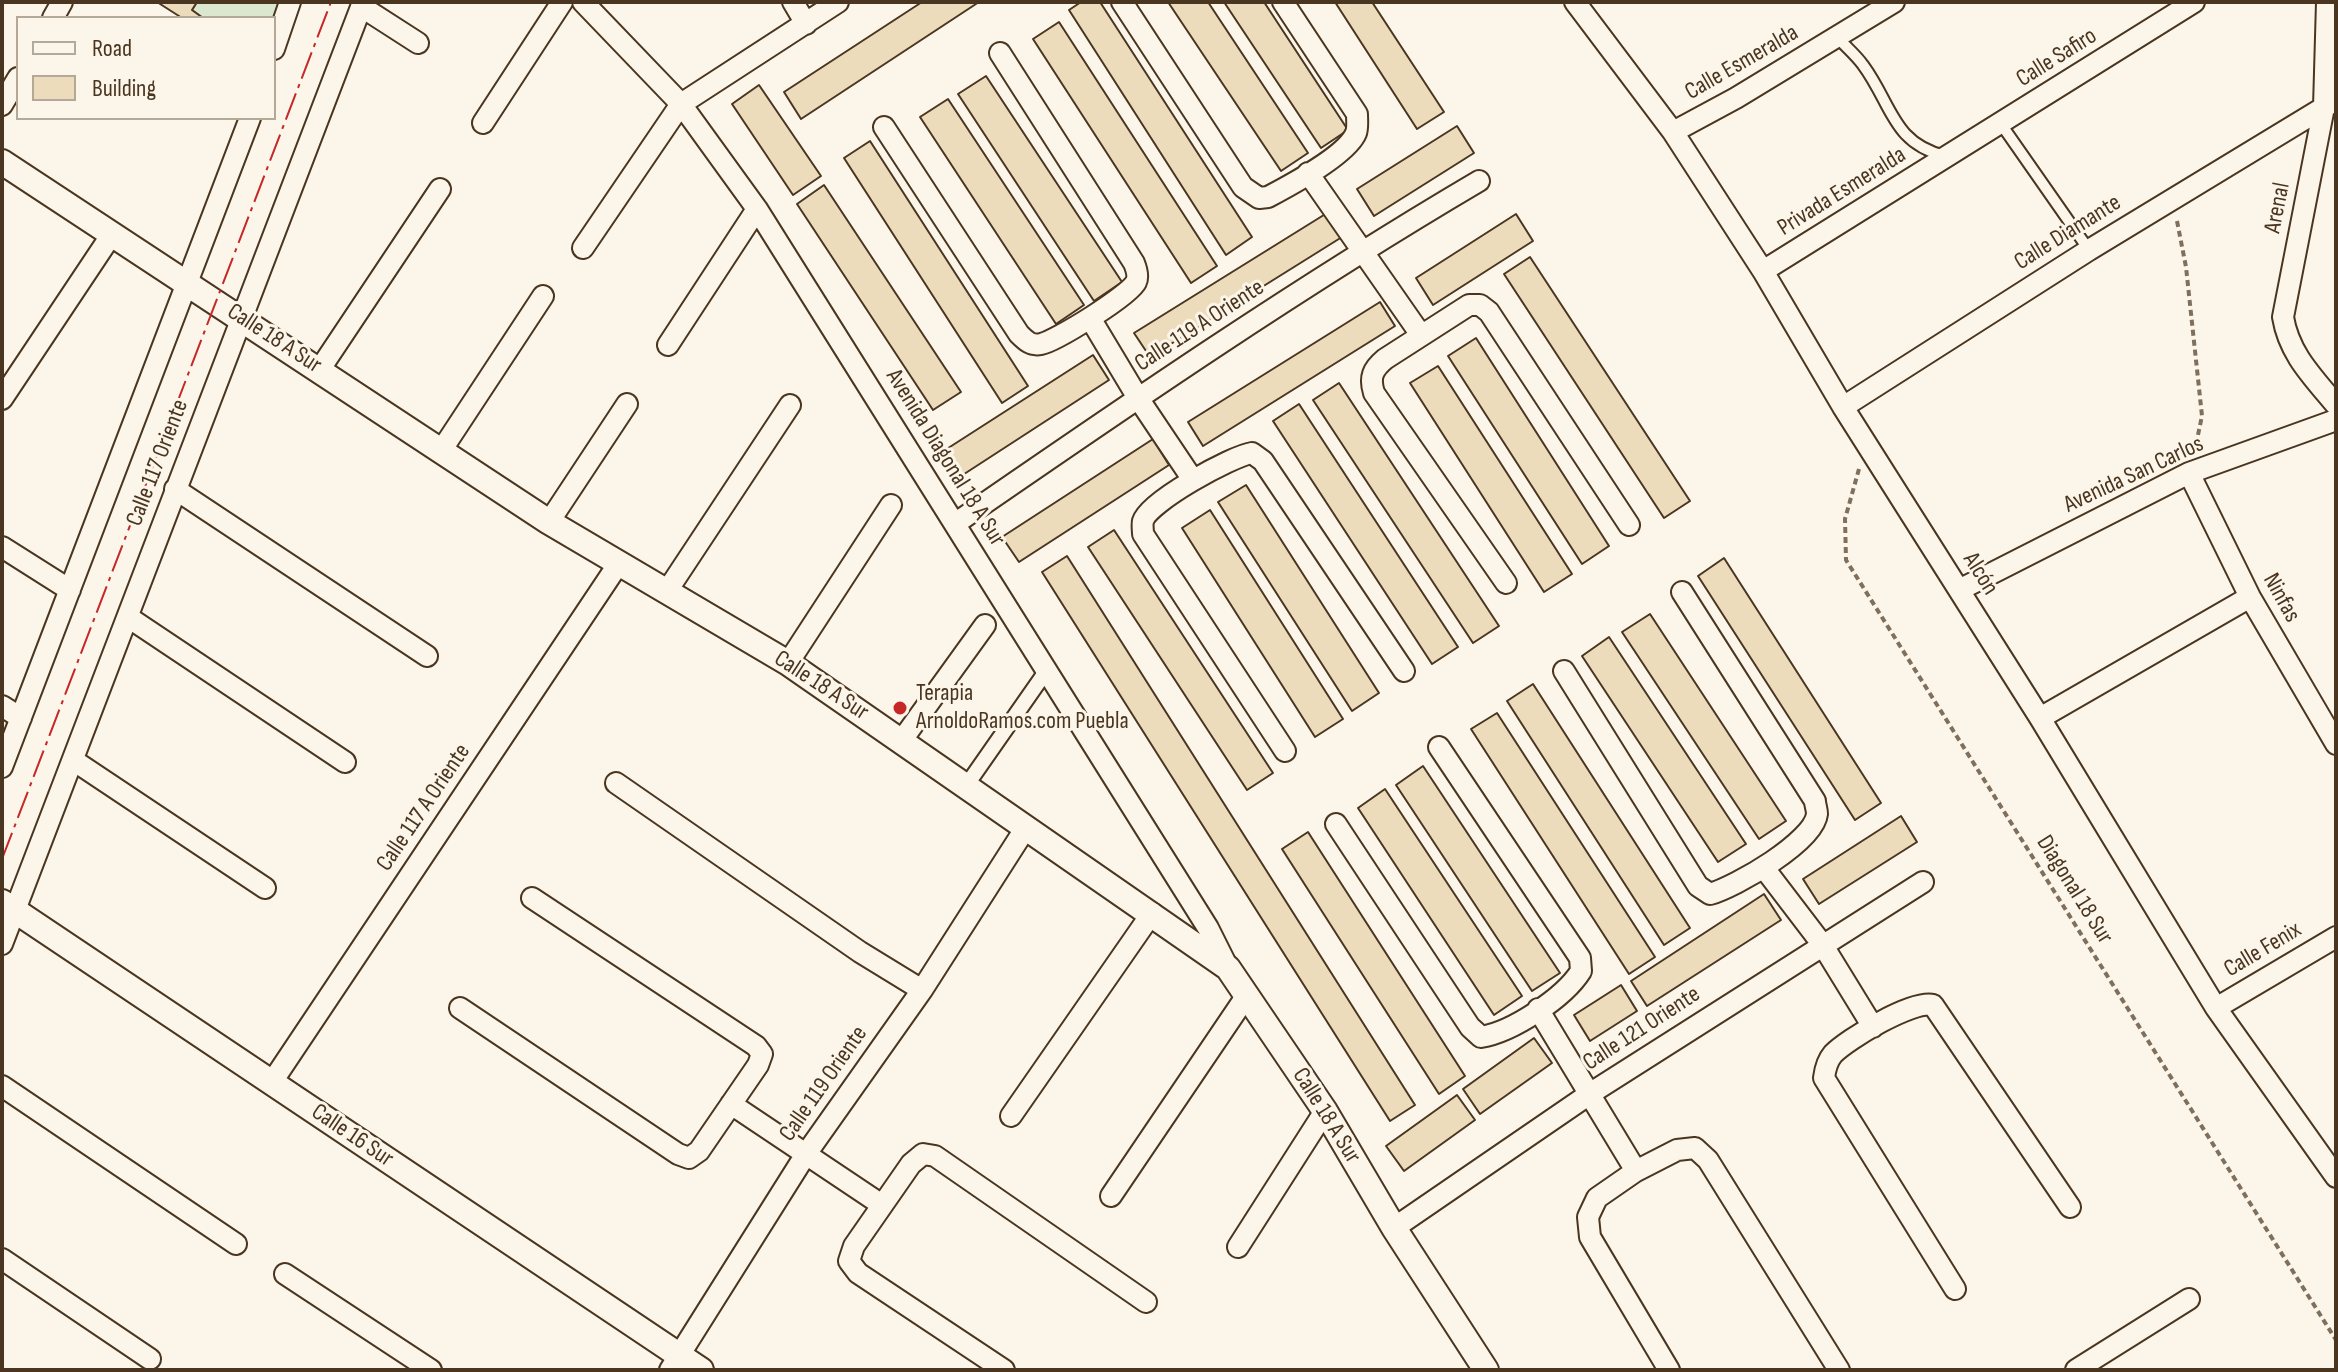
<!DOCTYPE html>
<html>
<head>
<meta charset="utf-8">
<style>
	body { margin:0 }
	#map { position:relative; width:2338px; height:1372px; overflow:hidden; background:#fbf6e9; font-family:"Sofia Sans Condensed",sans-serif }
	canvas { display:block }
	.frame { position:absolute; inset:0; border:4px solid #4a3520; pointer-events:none }
	.legend { position:absolute; left:16px; top:16px; width:260px; height:104px; box-sizing:border-box; background:#fbf6e9; border:2px solid #b4a999; margin:0; padding:10px 14px; list-style:none; font-size:24px; color:#4a3520 }
	.legend li { display:flex; align-items:center; gap:16px; height:40px }
	.legend b { width:40px; border:2px solid #b4a999 }
</style>
</head>
<body>
<div id="map">
<canvas width="2338" height="1372"></canvas>
<div class="frame"></div>
<ul class="legend">
<li><b style="height:10px;background:#fbf6e9"></b>Road</li>
<li><b style="height:22px;background:#ecdcbc"></b>Building</li>
</ul>
</div>
<script>
const g = document.querySelector('canvas').getContext('2d');
g.lineJoin = 'round';
function fillPath(path, color) {
  g.fillStyle = color;
  g.fill(path, 'evenodd');
}
function strokePath(path, color, width, dash) {
  g.strokeStyle = color;
  g.lineWidth = width;
  g.lineCap = dash ? 'butt' : 'round';
  g.setLineDash(dash || []);
  g.stroke(path);
}
function write(font, color, halo, rows, align = 'center') {
  g.font = font + ' "Sofia Sans Condensed",sans-serif';
  g.lineWidth = 6;
  g.setLineDash([]);
  g.textBaseline = 'middle';
  g.strokeStyle = halo;
  g.fillStyle = color;
  for (const [text, x, y, turn = 0] of rows) {
    g.save();
    g.translate(x, y);
    g.rotate((+turn || 0) * Math.PI / 180);
    g.textAlign = isNaN(turn) ? turn : align;
    if (halo) g.strokeText(text, 0, 0);
    g.fillText(text, 0, 0);
    g.restore();
  }
}
const green = new Path2D(`
	M197,2H289L274,18H203L192,10Z`);
const building = new Path2D(`
	M157,2H197L192,10L203,18H182Z
	M922,2H979L801,119L784,92Z
	M1081,2H1100L1252,237L1226,255L1069,10Z
	M1168,2H1208L1308,153L1281,171Z
	M1224,2H1264L1348,130L1321,148Z
	M1335,2H1372L1444,112L1417,129Z
	M1059,22L1217,266L1191,283L1033,39Z
	M986,76L1122,282L1094,301L958,94Z
	M759,85L821,176L793,195L732,104Z
	M948,99L1084,305L1056,324L920,117Z
	M1457,126L1474,153L1374,216L1357,189Z
	M870,141L1028,386L1002,403L844,158Z
	M824,185L961,392L933,410L797,204Z
	M1327,213L1342,237L1150,357L1134,333Z
	M1516,214L1533,241L1433,305L1416,278Z
	M1530,257L1690,501L1664,518L1504,274Z
	M1380,302L1395,326L1203,446L1188,422Z
	M1476,338L1609,546L1582,564L1448,356Z
	M1093,355L1109,380L958,478L942,452Z
	M1438,366L1572,574L1544,592L1410,383Z
	M1339,383L1499,626L1473,643L1313,400Z
	M1299,404L1458,647L1432,664L1273,421Z
	M1153,439L1169,465L1019,562L1002,537Z
	M1246,485L1379,693L1352,711L1218,502Z
	M1210,510L1343,719L1315,737L1182,528Z
	M1114,530L1273,773L1247,790L1088,547Z
	M1067,556L1415,1105L1390,1121L1042,572Z
	M1724,558L1881,803L1855,820L1698,576Z
	M1650,614L1786,821L1759,839L1622,632Z
	M1609,637L1746,844L1718,862L1582,656Z
	M1533,684L1690,928L1664,945L1507,701Z
	M1497,713L1655,957L1629,974L1471,729Z
	M1423,766L1560,973L1532,991L1396,785Z
	M1385,789L1522,996L1494,1015L1358,808Z
	M1901,816L1917,842L1819,904L1803,879Z
	M1308,832L1465,1076L1439,1094L1282,849Z
	M1764,894L1781,920L1647,1006L1631,981Z
	M1621,985L1637,1011L1590,1041L1574,1015Z
	M1534,1038L1552,1063L1480,1114L1463,1089Z
	M1457,1095L1475,1120L1404,1171L1386,1146Z`);
const path = new Path2D(`
	M2177,221L2186,267L2202,416L2195,449
	M1859,469L1845,519L1846,560L2336,1340`);
const service = new Path2D(`
	M1837,37C1845,46 1856,55 1863,65C1892,104 1892,143 1945,156
	M2001,124L2089,250`);
const pedestrian = new Path2D(`
	M966,786L1047,670`);
const minor = new Path2D(`
	M583,2L681,104L757,209L1208,928L1228,968
	M793,2L806,24
	M1122,2L1243,187L1259,198L1268,197C1289,186 1347,155 1356,133C1358,128 1357,120 1357,114L1283,2
	M1575,2L1673,132L1763,271L1843,407L2040,718L2216,1008L2336,1177
	M2327,2L2324,107L2283,317C2289,354 2313,377 2336,405
	M362,7L418,43
	M53,18L62,2
	M274,49L290,2
	M2,105L18,78
	M483,123L562,2
	M884,127L1019,334C1026,341 1031,346 1041,344C1056,341 1130,295 1136,282C1139,276 1136,268 1134,263L1000,53
	M1673,132L1736,98L1894,2
	M1308,173L1421,335
	M583,248L681,104L838,2
	M1763,271L2194,2
	M1090,318L1138,398L1193,480
	M668,345L757,209
	M320,369L440,189
	M2,399L112,234
	M1843,407L2089,250L2336,100
	M441,451L543,296
	M2189,473L2250,597L2336,744
	M175,489L427,656
	M549,522L627,404
	M956,523C1127,405 1299,287 1479,181
	M2,547L70,590
	M1506,583L1374,393C1369,377 1373,369 1385,359L1469,305H1480L1489,312L1629,525
	M1959,590L2189,473L2336,420
	M667,591L790,405
	M128,617L345,762
	M788,663L891,505
	M1564,671L1698,886L1710,894C1735,887 1814,842 1817,814C1817,809 1815,805 1815,801L1682,592
	M2,706L21,718
	M2040,718L2250,597
	M902,740L985,625
	M1285,751L1143,534C1143,530 1142,525 1143,521C1148,502 1232,456 1252,453L1263,461L1404,671
	M73,760L265,888
	M2,767L250,118
	M616,783L860,952L922,990
	M1336,824L1470,1027L1481,1037C1512,1032 1564,998 1581,971L1580,958L1439,747
	M1764,868L1822,944L1873,1027
	M2,944L363,2
	M460,1008L678,1154L689,1158L699,1151L758,1065L762,1054L756,1046L532,898
	M2216,1008L2336,937
	M1538,1009L1636,1171
	M272,1082L619,563
	M2,1086L236,1244
	M731,1104L882,1205
	M1011,1116L1152,913
	M1111,1196L1247,995
	M1394,1228L1591,1093L1923,882
	M1238,1247L1325,1111
	M2,1259L150,1359
	M285,1274L431,1370
	M1955,1289L1824,1078C1825,1070 1827,1061 1833,1054C1848,1039 1912,1000 1933,1005L2070,1207
	M670,1370L806,1154L922,990L1025,829
	M1004,1370L858,1273L849,1261L854,1246L911,1164L923,1154L935,1156L1146,1302
	M1669,1370L1590,1237L1588,1217L1597,1198L1636,1171L1677,1150L1695,1148L1708,1160L1839,1370
	M2076,1370L2189,1299`);
const tertiary = new Path2D(`
	M2,162L549,522L788,663L1228,968L1325,1111L1394,1228L1486,1370
	M2,902L701,1370`);
const power = new Path2D(`
	M2,859L331,2`);
const markers = [
	[900,708,8,"#c62828"]
];
const streetNames = [
	["Calle Safiro",2057,58,-32],
	["Calle Esmeralda",1742,63,-30],
	["Privada Esmeralda",1842,192,-32],
	["Arenal",2278,208,-79],
	["Calle Diamante",2068,233,-32],
	["Calle 119 A Oriente",1200,326,-33],
	["Calle 18 A Sur",274,339,33],
	["Avenida Diagonal 18 A Sur",945,458,58],
	["Calle 117 Oriente",158,463,-69],
	["Avenida San Carlos",2134,475,-25],
	["Alcón",1980,574,58],
	["Ninfas",2281,598,61],
	["Calle 18 A Sur",821,686,33],
	["Calle 117 A Oriente",424,808,-56],
	["Diagonal 18 Sur",2074,890,58],
	["Calle Fenix",2263,950,-31],
	["Calle 121 Oriente",1642,1029,-33],
	["Calle 119 Oriente",824,1084,-55],
	["Calle 18 A Sur",1326,1116,58],
	["Calle 16 Sur",352,1136,34]
];
const poiNames = [
	["Terapia",916,694],
	["ArnoldoRamos.com Puebla",916,722]
];
fillPath(green, '#dce7d0');
strokePath(green, '#887966', 2);
fillPath(building, '#ecdcbc');
strokePath(building, '#4a3520', 2);
strokePath(service, '#4a3520', 14);
strokePath(pedestrian, '#4a3520', 18);
strokePath(minor, '#4a3520', 24);
strokePath(tertiary, '#4a3520', 28);
strokePath(path, '#7f6f5c', 4, [6, 4]);
strokePath(service, '#fbf6e9', 10);
strokePath(pedestrian, '#fbf6e9', 14);
strokePath(minor, '#fbf6e9', 20);
strokePath(tertiary, '#fbf6e9', 24);
strokePath(power, '#c62828', 2, [28, 6, 4, 6]);
for (const [x, y, r, color] of markers) {
  const dot = new Path2D();
  dot.arc(x, y, r, 0, 2 * Math.PI);
  g.fillStyle = color;
  g.fill(dot);
  strokePath(dot, '#fbf6e9', 3);
}
write('24px', '#4a3520', '#fbf6e9', streetNames);
write('24px', '#4a3520', '#fbf6e9', poiNames, 'left');
</script>
</body>
</html>
